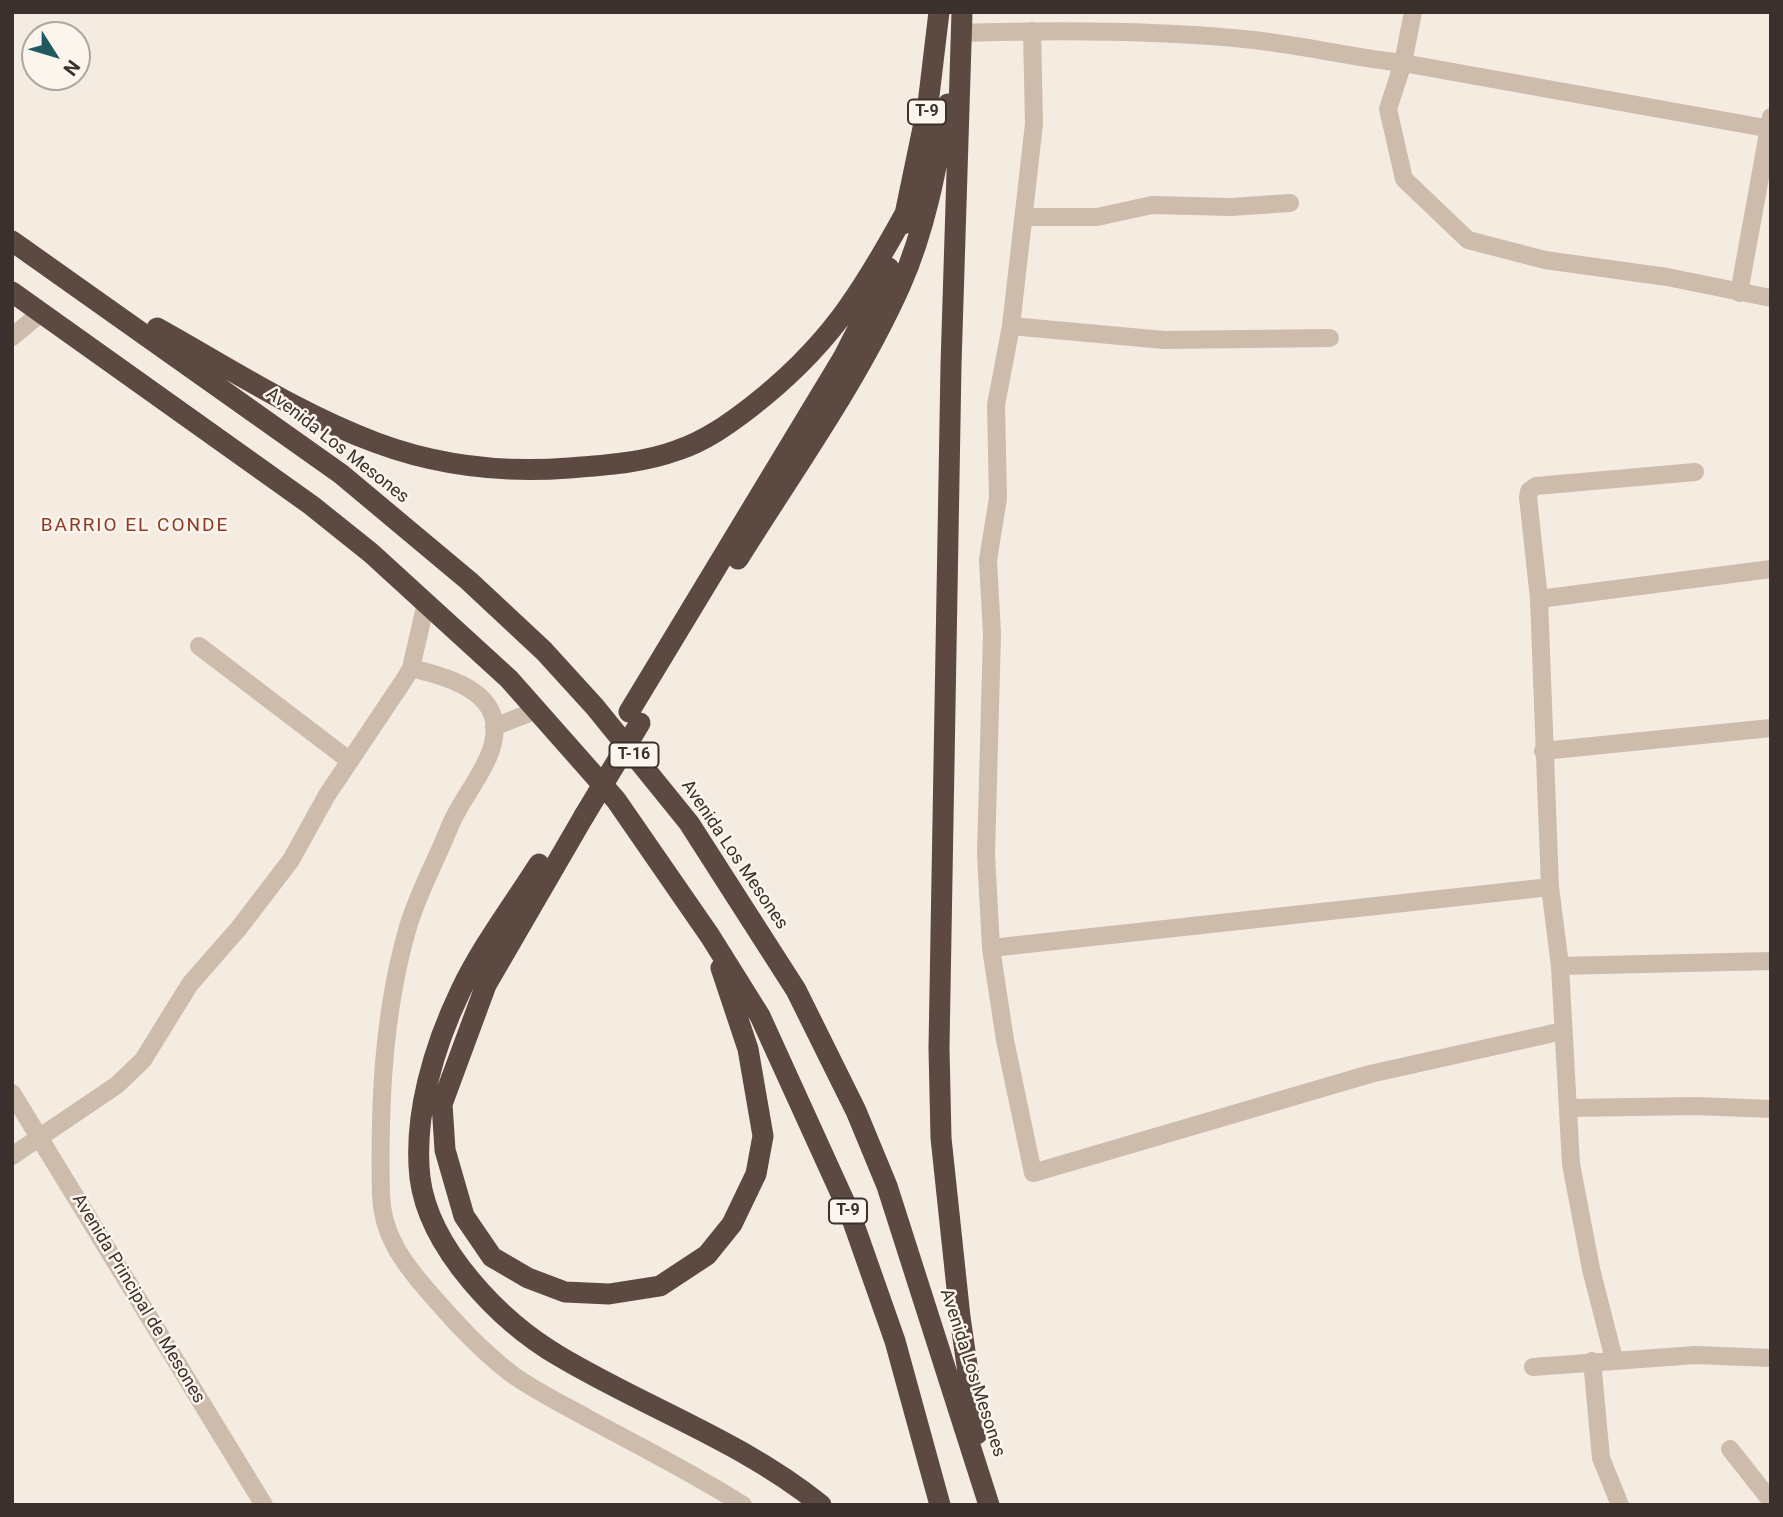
<!DOCTYPE html>
<html>
<head>
<meta charset="utf-8">
<style>
	body { margin:0 }
	#map { position:relative; width:1783px; height:1517px; overflow:hidden; background:#f4ebe1; font-family:Roboto,sans-serif }
	canvas { display:block }
	.frame { position:absolute; inset:0; border:14px solid #3b302b; pointer-events:none }
	.north { position:absolute; left:21px; top:21px; width:70px; height:70px; box-sizing:border-box; background:#fbf5ee; border:2px solid #aea6a0; border-radius:50%; rotate:127deg; font-size:19px; font-weight:700; line-height:28px; text-align:center; color:#3b302b }
	.north::after { content:''; display:block; margin:auto; width:24px; height:32px; background:#1f5a5e; clip-path:polygon(50% 0,100% 100%,50% 72%,0 100%) }
</style>
</head>
<body>
<div id="map">
<canvas width="1783" height="1517"></canvas>
<div class="frame"></div>
<div class="north">N</div>
</div>
<script>
const g = document.querySelector('canvas').getContext('2d');
g.lineJoin = 'round';
function strokePath(path, color, width, dash) {
  g.strokeStyle = color;
  g.lineWidth = width;
  g.lineCap = dash ? 'butt' : 'round';
  g.setLineDash(dash || []);
  g.stroke(path);
}
function write(font, color, halo, rows, align = 'center') {
  g.font = font + ' Roboto,sans-serif';
  g.lineWidth = 5;
  g.setLineDash([]);
  g.textBaseline = 'middle';
  g.strokeStyle = halo;
  g.fillStyle = color;
  for (const [text, x, y, turn = 0] of rows) {
    g.save();
    g.translate(x, y);
    g.rotate((+turn || 0) * Math.PI / 180);
    g.textAlign = isNaN(turn) ? turn : align;
    if (halo) g.strokeText(text, 0, 0);
    g.fillText(text, 0, 0);
    g.restore();
  }
}
const minor = new Path2D(`
	M1413,12L1403,63L1388,109L1404,179L1468,240L1545,260L1667,277L1771,298
	M1032,31L1034,124L1011,326L996,405L998,498L988,560L992,634L986,854L991,948L1005,1040L1033,1173L1370,1074L1563,1031
	M961,33C1056,30 1150,30 1244,39C1297,44 1350,57 1403,63L1771,129
	M1025,217H1097L1152,205L1231,207L1290,203
	M1739,293L1771,117
	M1011,326L1164,340L1330,338
	M12,337L42,312
	M1539,599L1771,569
	M199,646L350,761
	M411,668C440,675 488,687 494,721C500,758 463,793 450,826C437,859 418,893 408,927C383,1013 379,1105 381,1194C382,1234 402,1261 427,1290C454,1321 481,1351 513,1375C537,1392 564,1405 589,1419C641,1447 693,1473 743,1505
	M494,727L537,710
	M1543,751L1771,728
	M991,948L1550,887
	M1560,966L1771,961
	M12,1093L264,1505
	M1568,1108L1697,1106L1771,1109
	M12,1156L117,1085L143,1060L190,984L239,928L291,860L327,795L406,677L411,668L426,603
	M1614,1359L1591,1269L1571,1164L1560,966L1550,887L1539,599L1528,497L1529,491L1536,486L1695,472
	M1592,1361L1601,1458L1620,1505
	M1533,1367L1695,1355L1771,1358
	M1730,1449L1771,1501`);
const highway = new Path2D(`
	M962,12L951,365L939,1048L941,1138L960,1317L977,1434
	M903,224L928,104L939,12
	M12,241L341,474L469,581L544,651L595,707L689,823L796,990L856,1111L887,1186L989,1505
	M12,292L311,505L371,553L509,679L616,800L710,936L760,1016L851,1216L895,1341L940,1505
	M157,328C229,368 299,414 377,443C439,466 504,473 569,468C606,465 643,463 678,450C705,441 729,424 751,407C828,347 861,294 907,210
	M738,559C794,469 858,381 901,284C926,228 937,164 948,104
	M629,712L843,358L889,268
	M584,816L486,985L442,1104L445,1150L464,1216L492,1257L528,1278L565,1292L609,1294L660,1286L707,1255L732,1224L756,1174L763,1136L748,1049L721,968
	M539,864C513,905 482,946 461,990C434,1046 413,1116 420,1178C429,1249 501,1322 559,1356C646,1408 742,1441 821,1505`);
const highwayBridge = new Path2D(`
	M584,816L640,723`);
const shields = [
	[927,112,38],
	[634,755,49],
	[848,1211,38]
];
const shieldNames = [
	["T-9",927,112],
	["T-16",634,755],
	["T-9",848,1211]
];
const streetNames = [
	["Avenida Los Mesones",337,446,38],
	["Avenida Los Mesones",734,855,56],
	["Avenida Principal de Mesones",138,1299,59],
	["Avenida Los Mesones",972,1373,72]
];
const neighbourhoodNames = [
	["BARRIO EL CONDE",135,526]
];
strokePath(minor, '#cdbbac', 18);
strokePath(highway, '#5c4a42', 21);
strokePath(highwayBridge, '#5c4a42', 21);
for (const [x, y, w] of shields) {
  const box = new Path2D();
  box.roundRect(x - w / 2, y - 12.5, w, 25, 5);
  g.fillStyle = '#fbf5ee';
  g.fill(box);
  strokePath(box, '#3b302b', 2);
}
write('bold 16px', '#3b302b', null, shieldNames);
write('18px', '#3b302b', '#fbf5ee', streetNames);
g.letterSpacing = '2px';
write('19px', '#8c3b22', '#fbf5ee', neighbourhoodNames);
g.letterSpacing = '0px';
</script>
</body>
</html>
